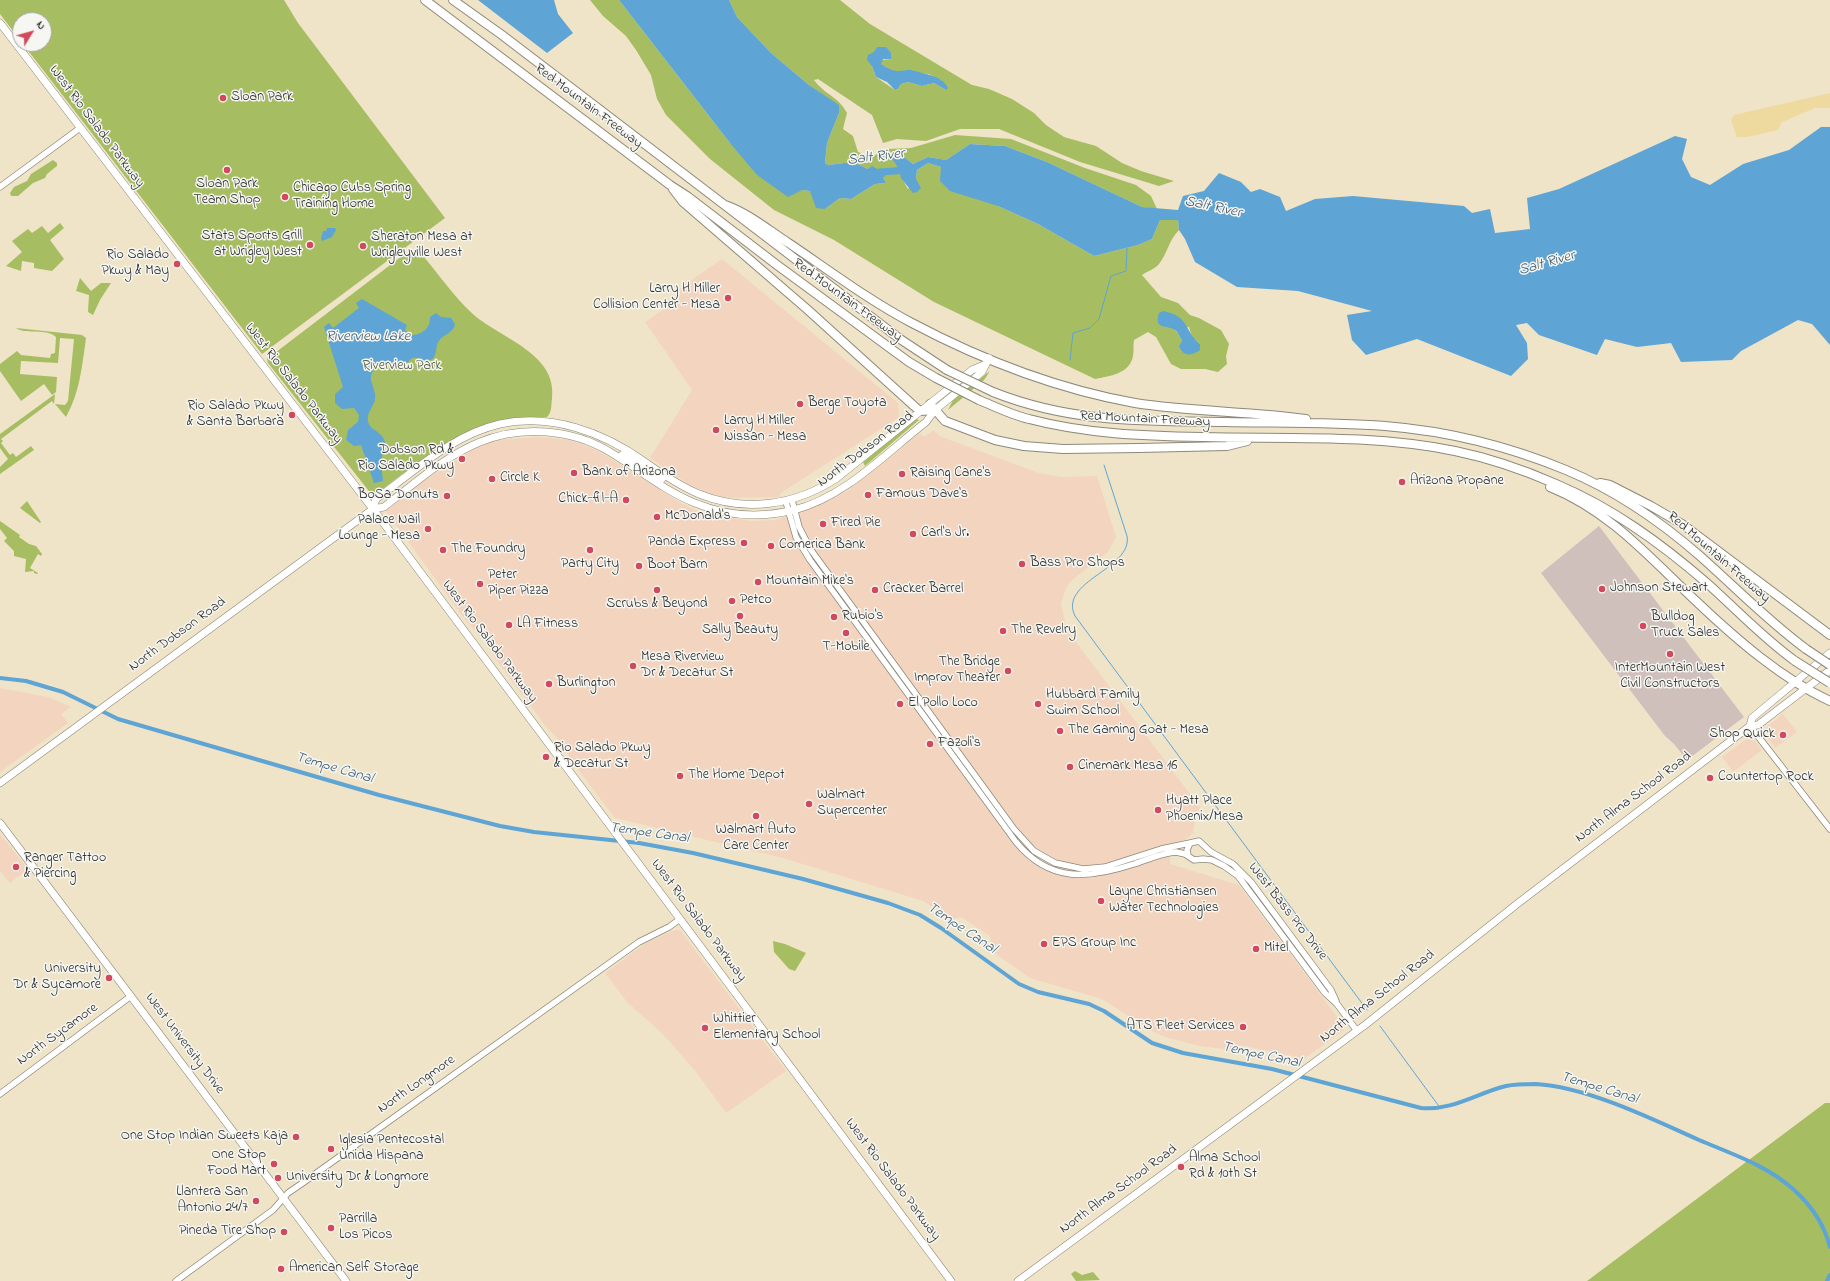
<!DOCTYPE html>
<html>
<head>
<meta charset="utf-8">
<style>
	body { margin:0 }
	#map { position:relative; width:1830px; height:1281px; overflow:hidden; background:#efe4c8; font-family:"Indie Flower",sans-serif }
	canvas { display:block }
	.north { position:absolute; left:12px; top:12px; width:40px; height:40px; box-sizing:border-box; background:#f6f6f2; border:1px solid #a5a5a2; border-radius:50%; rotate:53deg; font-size:11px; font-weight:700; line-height:16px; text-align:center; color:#2b2b2b }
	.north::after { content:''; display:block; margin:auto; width:14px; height:18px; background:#d1495b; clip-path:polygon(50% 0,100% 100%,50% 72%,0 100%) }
</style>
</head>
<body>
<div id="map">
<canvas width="1830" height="1281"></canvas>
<div class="north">N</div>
</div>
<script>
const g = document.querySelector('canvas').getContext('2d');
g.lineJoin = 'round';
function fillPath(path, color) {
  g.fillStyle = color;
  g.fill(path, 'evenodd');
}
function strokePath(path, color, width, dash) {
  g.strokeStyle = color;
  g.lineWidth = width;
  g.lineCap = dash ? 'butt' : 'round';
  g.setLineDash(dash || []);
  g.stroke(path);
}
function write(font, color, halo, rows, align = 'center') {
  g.font = font + ' "Indie Flower",sans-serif';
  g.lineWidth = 3;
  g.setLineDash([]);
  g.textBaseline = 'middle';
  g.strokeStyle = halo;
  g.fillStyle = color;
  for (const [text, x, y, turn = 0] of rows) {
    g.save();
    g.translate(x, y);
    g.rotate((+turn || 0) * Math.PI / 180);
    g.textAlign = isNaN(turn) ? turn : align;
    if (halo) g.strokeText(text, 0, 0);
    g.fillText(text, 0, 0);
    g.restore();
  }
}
const built = new Path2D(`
	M722,259L898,403L899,417L781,493L779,497L727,498L713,495L688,484L650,458L692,390L645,322L674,302L681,287Z
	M934,430L939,436L1039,473L1061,477L1097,476L1116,537L1108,552L1072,580L1066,588L1061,604L1067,630L1202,810L1193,812L1195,822L1193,833L1185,840L1170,844V864L1239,885L1343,1025L1344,1030L1298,1063L1292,1056L1240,1045L1233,1050L1199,1046L1165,1037L1150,1030L1102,999L1030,978L993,952L990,936L961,917L951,919L923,901L783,858L615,818L580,772L557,738L547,728L495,658L487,644L463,617L386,511L389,507L427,479L475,448L497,440L539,437L570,440L595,449L681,503L695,510L711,515L752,521L775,520L814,507L846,492L920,433L924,437Z
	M0,688L48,697L71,707L61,714L68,723L0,772Z
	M1783,714L1797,732L1775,748L1764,733V729Z
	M1748,738L1754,740L1762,750L1733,772L1722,757Z
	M0,834L28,869L10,883L0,871Z
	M675,930H680L786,1071L726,1113L696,1072L663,1034L627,1002L605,973L646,943Z`);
const industrial = new Path2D(`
	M1599,526L1744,717L1687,760L1674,744L1665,736L1541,573Z`);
const green = new Path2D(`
	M0,0H284L298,23L445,218L262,354L23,44H44V20H20V40L0,14Z
	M590,0H619L730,143L802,190L810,191L825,209L840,198L851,199L875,184L886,183L882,178L891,170L868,169L853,162L828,165L825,163L827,143L839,113V106L809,85L771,53L737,17L729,0H840L870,24L972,85L989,89L1012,99L1034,113L1046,125L1064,137L1096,146L1122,163L1141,171L1174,181L1159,186L1080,162L999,129H960L926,141L897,139L883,143L872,115L818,79L814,80C824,94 839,97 847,113L843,129L853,136L858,152L871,157L886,149L911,148L955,135L1011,139L1085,168L1136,185L1151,196L1157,209L1142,207L1047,162L1005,146L970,144L946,160L928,157L913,164L904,157C899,171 901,177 908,189L916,179L917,170L928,163L941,167L998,206L1038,224L1094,256L1138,245L1152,239L1160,220H1178L1179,230C1168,241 1168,253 1159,264C1155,269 1148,271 1142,275L1161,297L1178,303L1190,315L1199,318L1221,330L1229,344L1226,356L1227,364L1218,372L1205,369H1181L1171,364L1156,337L1148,332L1134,340C1133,345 1134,351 1133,356C1130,374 1109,376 1095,379L934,302L834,240L774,210L710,159L666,115L657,99L651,75L636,50L626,36L603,16ZM891,53V59L881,60V64C892,71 896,74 909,69L918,73L929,74L935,78L941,80L946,90L934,83L922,86L908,82L901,84L898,89L895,90L876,77L872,66ZM1189,327L1192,337L1200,344L1179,346L1182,340L1177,332L1173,329Z
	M53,160L57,163V166L47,174L45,178L33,183L18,196H11L10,193L14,187L27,181L31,174Z
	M60,223L64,228L50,240L64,259L52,271L34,268V263L22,261L21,271L6,266L22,252L12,241L28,229L32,233L42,226L48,233Z
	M411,253L419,254L424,257C440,276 455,298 474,315C502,339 558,354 552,399C551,405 552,412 547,417C531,418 515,417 499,421C452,432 414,466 376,494L372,495L268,363L267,359L402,256Z
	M80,278L91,291L101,283H111L100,300L93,315L88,312L89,295L76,291Z
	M16,328L82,335L86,338C82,366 80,392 66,417L55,404L65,405L68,401L74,339L60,338L58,363L21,361L20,374L57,377L56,392L52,395L44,384L21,401L0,371V364L17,351L21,355L50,358L51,354L55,353L56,337C47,328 26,335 16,328Z
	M990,371L984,380L948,410L953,400Z
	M55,394L54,404L52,401L1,439L3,441L1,443L10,455L13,453L16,457L31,446L34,450L0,474V467L8,459L0,448V434Z
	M916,419L919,420L865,466L863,462Z
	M27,501L41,522L40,523L20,508Z
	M0,521L20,535L19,537L29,544L36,546L42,554L41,556L38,554L30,568L38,573L37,574L34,573V571L25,572L26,559L14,556V551L4,541L7,538L0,529Z
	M773,941L785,944L806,953L795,971L789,969L774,952Z
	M1825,1103H1830V1281H1587Z
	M1075,1271L1082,1275L1093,1272L1100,1280L1076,1281L1071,1274Z`);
const sand = new Path2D(`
	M1830,93V108H1815L1782,122L1778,130L1748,137H1737L1731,120L1734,115Z`);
const water = new Path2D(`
	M478,0H554L558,14L573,33L547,53Z
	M619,0H729L737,17L771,53L809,85L839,105V113L827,143L825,163L828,165L853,162L868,169L872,166L877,169L891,170L883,178L886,183L875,184L851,199L840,198L825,209L816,208L810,191L802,190L788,197L757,175L730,143Z
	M877,47H886L891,53V59H883L881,64C892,71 897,73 909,69C921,74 943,75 948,88L946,90L934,83L922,86L908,82L901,84L898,89L895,90L887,82L876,77L872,66L867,60L868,55L874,52Z
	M1821,127H1830V345L1812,324L1798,320L1741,351L1732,360L1681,362L1671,343L1637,347L1605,339L1597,355L1539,335L1527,323L1516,325L1527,343L1528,359L1511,376L1417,339L1366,355L1352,340L1347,315L1372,311L1298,291L1237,287L1195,262L1185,239L1179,230L1178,220H1160L1152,239L1138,245L1094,256L1038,224L998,206L950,191L940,181L941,167L928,163L917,170L916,179L921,188L917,192L913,193L901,178L899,169L891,157H904L913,164L928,157L946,160L970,144L1005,146L1047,162L1142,207L1178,210L1183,196L1204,191L1219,173L1241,182L1251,192L1260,189L1280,197L1286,211L1315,199L1353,196L1464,206L1472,213L1490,209L1495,233L1530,229L1527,198L1559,189L1675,136L1687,139L1682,159L1691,177L1710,185L1743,164L1789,150Z
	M327,228H335L336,230L332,237L322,241L321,239L323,231H326Z
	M362,299L407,325L405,330L409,335C420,336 431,329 430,317L436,313L441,317L451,318L455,324C454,333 443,334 438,342C435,348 438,359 428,361C423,362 419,357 413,358C408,360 407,366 401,367C392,368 387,357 376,368C364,378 377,387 375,399C374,407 366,412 368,422C371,431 382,431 385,442C386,448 383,451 382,456C381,464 382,473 383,481L374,483L361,445L354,446L346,440L348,430L358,422L359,415L354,408L342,409L335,403V394L343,387L324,327L329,323L333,328L359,308L356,303Z
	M1163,311C1191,317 1183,330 1200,344V350C1192,356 1183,357 1179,346L1182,340C1179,336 1178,331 1173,329C1164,325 1154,329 1159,313Z`);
const stream = new Path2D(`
	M1070,360L1073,333L1090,328L1099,319L1111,276L1126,271L1127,248
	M1104,465L1127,536C1133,569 1058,581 1075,616L1367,1010
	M1380,1026L1441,1109`);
const canal = new Path2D(`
	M0,678L26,681L63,692L118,719L379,795L500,826L534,832L639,843L693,853L803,879L888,903L920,915L941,928L1019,984L1038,992L1089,1004L1104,1011L1152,1043L1183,1053L1272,1069L1421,1108C1452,1111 1477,1093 1506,1086C1515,1084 1526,1084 1536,1084C1587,1087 1652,1119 1699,1140C1732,1154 1766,1165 1793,1189C1810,1204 1824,1224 1830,1247
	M1827,1281L1830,1275`);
const river = new Path2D(`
	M880,172L908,170`);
const minor = new Path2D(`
	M0,187L80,128
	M792,500L799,527L811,550L1014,829L1034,851L1055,863L1083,869L1105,867L1161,849L1190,843
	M786,502L796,537L810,560L1016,842C1050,883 1088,879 1134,864C1147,860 1161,853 1176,852L1185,854L1194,860L1203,859L1212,860L1224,866L1238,876L1325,993L1337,1004L1357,1031
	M1750,726L1830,829
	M1188,855L1187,850L1190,843L1199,841L1211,852L1233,864L1251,882L1331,990L1336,1001
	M0,1094L131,996
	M176,1281L273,1210L288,1193L304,1182L639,942L669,927L680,919`);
const major = new Path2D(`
	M0,23L373,509L951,1281
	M622,455L640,465L647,464
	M641,472L647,470L662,479
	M373,509L376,499C415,471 452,435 500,424C551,413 603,432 645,462C662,474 680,486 699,494C746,513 796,505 837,478L972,370L986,364
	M1750,726L1752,718L1830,653
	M0,783L373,509L384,507C414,484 445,456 480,442C522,425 572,429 610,452C638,469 665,491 695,503C726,516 761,518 794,510C845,497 886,453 926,422L935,410L982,372L989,358
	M0,823L346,1281
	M1018,1281L1365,1025L1517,904L1750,726L1758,725L1830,670`);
const highway = new Path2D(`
	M425,0L670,185L687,196L777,265L909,362L936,378
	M453,0L502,35L900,339L947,370
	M673,189L683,202L808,310L914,406L920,411L935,410
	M725,205C750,214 768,230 790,244C830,271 870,301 912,323C982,360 1057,389 1135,403C1192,412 1249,411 1306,419
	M993,392C1071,423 1143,421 1225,422C1278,423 1332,422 1385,426C1447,431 1508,446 1566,470C1614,490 1660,521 1700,556C1735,587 1768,621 1806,649
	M979,400C996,407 1012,415 1029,419C1086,434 1144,436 1202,437C1285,439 1372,434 1455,451C1489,458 1524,470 1556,484C1613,508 1662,544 1708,584C1737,610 1763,638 1795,661
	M930,404L945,421L995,440L1024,446L1063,449L1139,448L1227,446L1247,441
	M1600,483L1610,485L1651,506L1682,524L1830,635
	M1550,487C1610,511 1651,559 1697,602C1736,639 1782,679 1830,701`);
const highwayBridge = new Path2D(`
	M947,370L993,392
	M936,378L979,400
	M1806,649L1830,665
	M1795,661L1830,683`);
const markers = [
	[223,98,4,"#d1495b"],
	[227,170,4,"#d1495b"],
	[285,197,4,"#d1495b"],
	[310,245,4,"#d1495b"],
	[363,246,4,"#d1495b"],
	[177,264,4,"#d1495b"],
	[728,298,4,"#d1495b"],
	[800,404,4,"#d1495b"],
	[292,415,4,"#d1495b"],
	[716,430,4,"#d1495b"],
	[462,459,4,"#d1495b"],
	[574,473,4,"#d1495b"],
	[902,474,4,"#d1495b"],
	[492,479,4,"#d1495b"],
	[1402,482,4,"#d1495b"],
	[868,495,4,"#d1495b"],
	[447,496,4,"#d1495b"],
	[626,500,4,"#d1495b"],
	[657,517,4,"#d1495b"],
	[823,524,4,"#d1495b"],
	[428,529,4,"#d1495b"],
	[913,534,4,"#d1495b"],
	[744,543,4,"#d1495b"],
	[771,546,4,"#d1495b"],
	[443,550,4,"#d1495b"],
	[590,550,4,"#d1495b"],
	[1022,564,4,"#d1495b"],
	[639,566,4,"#d1495b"],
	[758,582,4,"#d1495b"],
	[480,584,4,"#d1495b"],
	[1602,589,4,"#d1495b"],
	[657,590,4,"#d1495b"],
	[875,590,4,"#d1495b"],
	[732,601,4,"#d1495b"],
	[740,616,4,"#d1495b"],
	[834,617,4,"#d1495b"],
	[509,625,4,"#d1495b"],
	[1643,626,4,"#d1495b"],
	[1003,631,4,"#d1495b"],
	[846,633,4,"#d1495b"],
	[1670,654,4,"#d1495b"],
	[633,666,4,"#d1495b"],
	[1008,671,4,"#d1495b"],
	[549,684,4,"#d1495b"],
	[900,704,4,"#d1495b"],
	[1038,704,4,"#d1495b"],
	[1060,731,4,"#d1495b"],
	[1783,735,4,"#d1495b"],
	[930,744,4,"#d1495b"],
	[546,757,4,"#d1495b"],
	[1070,767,4,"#d1495b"],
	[680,776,4,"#d1495b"],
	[1710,778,4,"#d1495b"],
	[809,804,4,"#d1495b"],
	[1158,810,4,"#d1495b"],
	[756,816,4,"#d1495b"],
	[16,867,4,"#d1495b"],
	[1101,901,4,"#d1495b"],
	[1044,944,4,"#d1495b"],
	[1256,949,4,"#d1495b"],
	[109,978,4,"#d1495b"],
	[1243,1027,4,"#d1495b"],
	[705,1028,4,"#d1495b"],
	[296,1137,4,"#d1495b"],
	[331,1149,4,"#d1495b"],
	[274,1164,4,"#d1495b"],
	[1181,1167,4,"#d1495b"],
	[278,1178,4,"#d1495b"],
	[256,1201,4,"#d1495b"],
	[331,1228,4,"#d1495b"],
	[284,1232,4,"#d1495b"],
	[281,1269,4,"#d1495b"]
];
const poiNames = [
	["Sloan Park",231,98],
	["Sloan Park",227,185,"center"],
	["Team Shop",227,201,"center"],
	["Chicago Cubs Spring",293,189],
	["Training Home",293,205],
	["Stats Sports Grill",302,237,"right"],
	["at Wrigley West",302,253,"right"],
	["Sheraton Mesa at",371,238],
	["Wrigleyville West",371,254],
	["Rio Salado",169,256,"right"],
	["Pkwy & May",169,272,"right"],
	["Larry H Miller",720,290,"right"],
	["Collision Center - Mesa",720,306,"right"],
	["Berge Toyota",808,404],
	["Rio Salado Pkwy",284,407,"right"],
	["& Santa Barbara",284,423,"right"],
	["Larry H Miller",724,422],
	["Nissan - Mesa",724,438],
	["Dobson Rd &",454,451,"right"],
	["Rio Salado Pkwy",454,467,"right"],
	["Bank of Arizona",582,473],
	["Raising Cane's",910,474],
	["Circle K",500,479],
	["Arizona Propane",1410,482],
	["Famous Dave's",876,495],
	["BoSa Donuts",439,496,"right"],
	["Chick-fil-A",618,500,"right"],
	["McDonald's",665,517],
	["Palace Nail",420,521,"right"],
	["Lounge - Mesa",420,537,"right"],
	["Fired Pie",831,524],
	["Carl's Jr.",921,534],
	["Panda Express",736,543,"right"],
	["Comerica Bank",779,546],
	["The Foundry",451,550],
	["Bass Pro Shops",1030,564],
	["Party City",590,565,"center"],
	["Boot Barn",647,566],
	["Peter",488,576],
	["Piper Pizza",488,592],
	["Mountain Mike's",766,582],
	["Johnson Stewart",1610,589],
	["Cracker Barrel",883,590],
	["Petco",740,601],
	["Scrubs & Beyond",657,605,"center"],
	["Rubio's",842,617],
	["Bulldog",1651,618],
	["Truck Sales",1651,634],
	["LA Fitness",517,625],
	["Sally Beauty",740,631,"center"],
	["The Revelry",1011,631],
	["T-Mobile",846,648,"center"],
	["Mesa Riverview",641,658],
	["Dr & Decatur St",641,674],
	["The Bridge",1000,663,"right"],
	["Improv Theater",1000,679,"right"],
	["InterMountain West",1670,669,"center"],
	["Civil Constructors",1670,685,"center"],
	["Burlington",557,684],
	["Hubbard Family",1046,696],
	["Swim School",1046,712],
	["El Pollo Loco",908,704],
	["The Gaming Goat - Mesa",1068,731],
	["Shop Quick",1775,735,"right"],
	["Fazoli's",938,744],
	["Rio Salado Pkwy",554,749],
	["& Decatur St",554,765],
	["Cinemark Mesa 16",1078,767],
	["The Home Depot",688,776],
	["Countertop Rock",1718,778],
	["Walmart",817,796],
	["Supercenter",817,812],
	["Hyatt Place",1166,802],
	["Phoenix/Mesa",1166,818],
	["Walmart Auto",756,831,"center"],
	["Care Center",756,847,"center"],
	["Ranger Tattoo",24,859],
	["& Piercing",24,875],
	["Layne Christiansen",1109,893],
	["Water Technologies",1109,909],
	["EPS Group Inc",1052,944],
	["Mitel",1264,949],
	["University",101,970,"right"],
	["Dr & Sycamore",101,986,"right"],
	["Whittier",713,1020],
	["Elementary School",713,1036],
	["ATS Fleet Services",1235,1027,"right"],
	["One Stop Indian Sweets Kaja",288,1137,"right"],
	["Iglesia Pentecostal",339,1141],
	["Unida Hispana",339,1157],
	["One Stop",266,1156,"right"],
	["Food Mart",266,1172,"right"],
	["Alma School",1189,1159],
	["Rd & 10th St",1189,1175],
	["University Dr & Longmore",286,1178],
	["Llantera San",248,1193,"right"],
	["Antonio 24/7",248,1209,"right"],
	["Parrilla",339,1220],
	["Los Picos",339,1236],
	["Pineda Tire Shop",276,1232,"right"],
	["American Self Storage",289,1269]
];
const streetNames = [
	["Red Mountain Freeway",588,107,37],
	["West Rio Salado Parkway",96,127,53],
	["Red Mountain Freeway",847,301,36],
	["West Rio Salado Parkway",293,384,52],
	["Red Mountain Freeway",1145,420,3],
	["North Dobson Road",866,450,-37],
	["Red Mountain Freeway",1718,558,41],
	["North Dobson Road",178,635,-36],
	["West Rio Salado Parkway",489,642,53],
	["North Alma School Road",1634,798,-37],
	["West Bass Pro Drive",1287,912,52],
	["West Rio Salado Parkway",698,921,53],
	["North Alma School Road",1378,997,-38],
	["North Sycamore",58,1035,-36],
	["West University Drive",184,1044,53],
	["North Longmore",417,1085,-35],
	["West Rio Salado Parkway",892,1180,53],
	["North Alma School Road",1119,1190,-36]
];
const parkNames = [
	["Riverview Park",402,367]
];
const waterNames = [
	["Salt River",876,158,-7],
	["Salt River",1213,208,12],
	["Salt River",1547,264,-16],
	["Riverview Lake",368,338],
	["Tempe Canal",334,769,16],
	["Tempe Canal",649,834,8],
	["Tempe Canal",961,929,34],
	["Tempe Canal",1261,1056,12],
	["Tempe Canal",1599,1089,17]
];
fillPath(built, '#f3d4bf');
fillPath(industrial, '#cfc0bb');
fillPath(green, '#a7bd62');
fillPath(sand, '#eeda9e');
fillPath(water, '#5ea4d4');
strokePath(stream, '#5ea4d4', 1);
strokePath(canal, '#5ea4d4', 4);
strokePath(river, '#5ea4d4', 7);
strokePath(minor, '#8d887a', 7);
strokePath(major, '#8d887a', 8);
strokePath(highway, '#8d887a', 10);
strokePath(minor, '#fff', 5.5);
strokePath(major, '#fff', 7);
strokePath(highway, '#fff', 8);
strokePath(highwayBridge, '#8d887a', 10, []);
strokePath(highwayBridge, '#fff', 8);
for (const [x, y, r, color] of markers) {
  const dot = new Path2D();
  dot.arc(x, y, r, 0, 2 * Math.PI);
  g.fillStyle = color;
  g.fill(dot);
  strokePath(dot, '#f6f6f2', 1.5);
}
write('14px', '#2b2b2b', '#f6f6f2', poiNames, 'left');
write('14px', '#2b2b2b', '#f6f6f2', streetNames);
write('14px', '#50573c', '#f6f6f2', parkNames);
write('italic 15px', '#3f5b6f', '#f6f6f2', waterNames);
</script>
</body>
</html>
